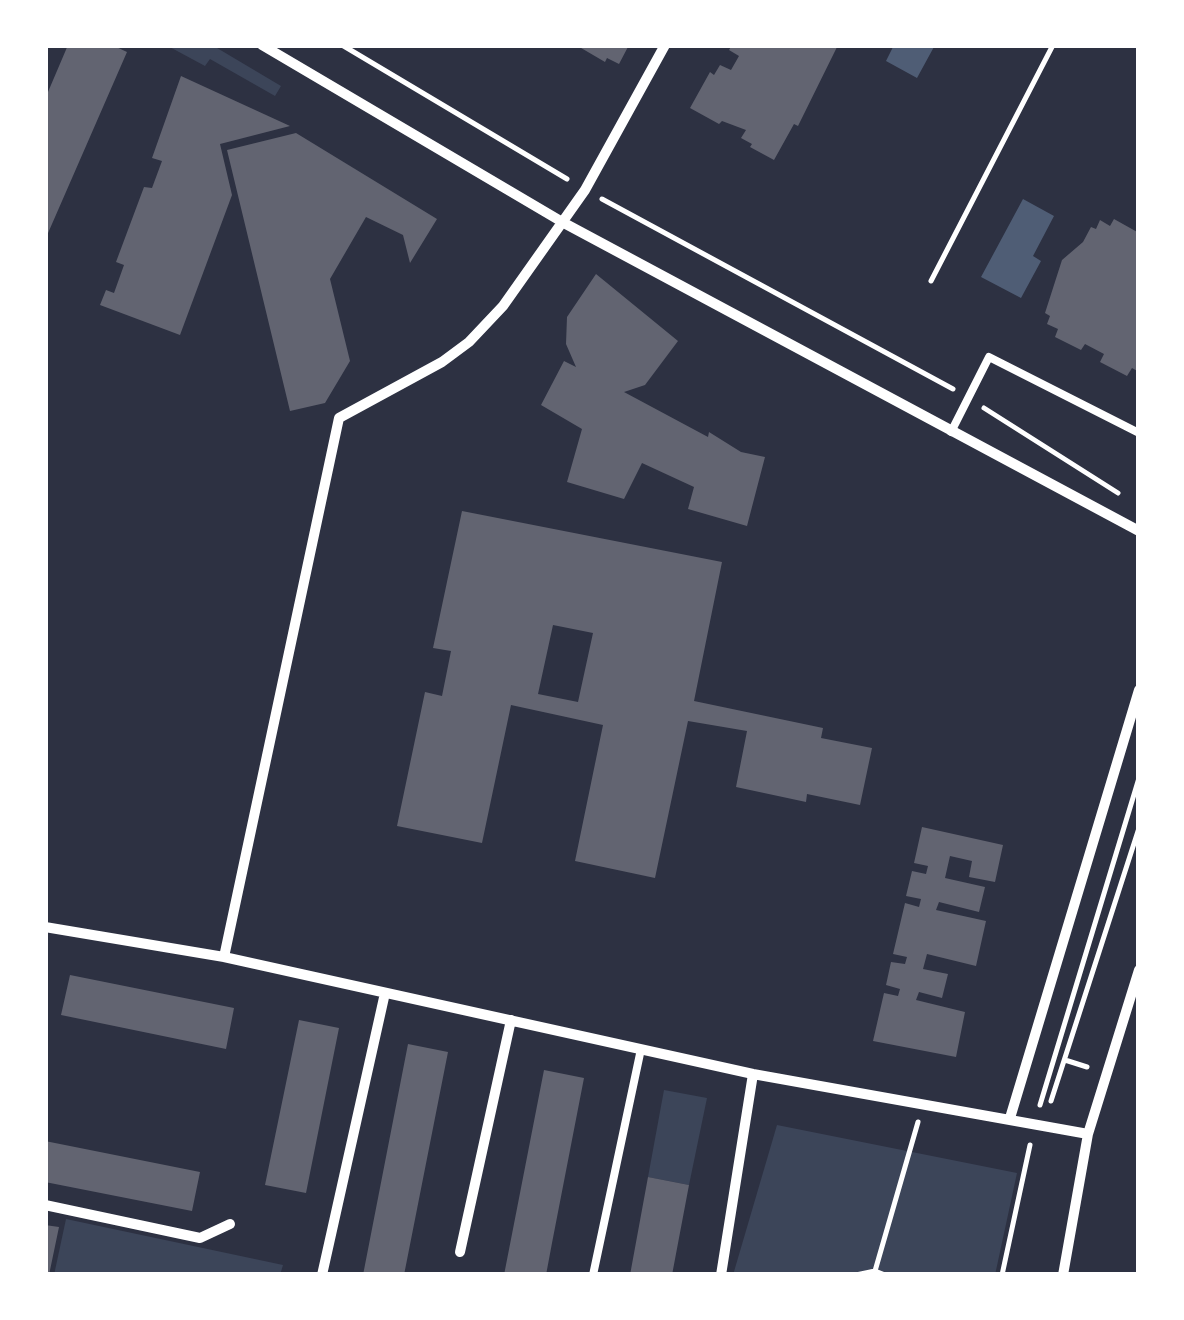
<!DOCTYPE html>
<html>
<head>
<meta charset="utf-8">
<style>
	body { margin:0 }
	#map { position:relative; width:1184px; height:1320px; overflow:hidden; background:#2d3142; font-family:"Alegreya Sans",sans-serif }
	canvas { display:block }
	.frame { position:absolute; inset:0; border:48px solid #fff; pointer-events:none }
</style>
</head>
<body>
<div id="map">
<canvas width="1184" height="1320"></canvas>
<div class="frame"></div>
</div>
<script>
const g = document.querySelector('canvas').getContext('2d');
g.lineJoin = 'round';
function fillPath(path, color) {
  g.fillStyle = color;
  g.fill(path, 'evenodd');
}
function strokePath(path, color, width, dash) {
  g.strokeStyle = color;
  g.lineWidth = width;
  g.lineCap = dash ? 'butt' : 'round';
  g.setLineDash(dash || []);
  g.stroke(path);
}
const green = new Path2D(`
	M166,45H212L281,86L275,96L210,59L205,66Z
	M664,1090L707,1098L689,1185L648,1177Z
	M777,1125L1017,1173L995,1275H733Z
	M66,1219L283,1265L280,1275H54Z`);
const water = new Path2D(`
	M894,45H935L917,78L886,61Z
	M1023,199L1054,216L1033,256L1041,261L1021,298L981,277Z`);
const building = new Path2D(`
	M68,45H112L127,52L45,240V99Z
	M576,45H629L619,64L607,58L605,62Z
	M732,45H838L798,126L794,124L774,160L750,147L752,144L741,138L746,130L722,121L719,124L690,108L710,72L714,75L720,65L731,70L739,56L729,50Z
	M181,76L290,126L220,144L232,195L180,335L100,305L106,290L114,293L124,265L116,262L144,187L152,188L162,161L152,158Z
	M296,133L437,219L410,263L403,235L366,217L330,279L350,361L325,403L290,411L227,150Z
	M1114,219L1139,233V372L1132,368L1127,376L1100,362L1104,354L1085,344L1081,350L1055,337L1058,329L1047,324L1050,316L1045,313L1062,260L1083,242L1091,227L1096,229L1100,220L1110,226Z
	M596,274L678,341L645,385L624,392L708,437L709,432L741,452L765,457L747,526L688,509L694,487L642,463L624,499L567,482L582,429L541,405L564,361L576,367L566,344L567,317Z
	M462,511L722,562L694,701L823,728L821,738L872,748L860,805L807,794L806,802L736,787L747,731L688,721L655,878L575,861L603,725L511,705L482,843L397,826L425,692L442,696L451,651L433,648ZM553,625L593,633L578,702L538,694Z
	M922,827L1003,845L995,882L969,877L972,861L950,856L945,878L985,887L979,912L939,902L936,910L986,921L976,966L927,954L923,969L948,974L942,998L919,992L916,1000L965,1012L956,1057L873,1041L884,993L898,996L900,989L886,985L891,962L905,964L907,957L893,954L905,903L919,907L921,899L906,896L912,871L926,874L928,866L914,863Z
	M70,975L234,1008L226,1049L61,1015Z
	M299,1020L339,1028L306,1193L265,1185Z
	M408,1044L448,1052L404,1275H363Z
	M544,1070L584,1078L552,1243L546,1275H504Z
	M45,1141L200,1172L192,1211L45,1182Z
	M648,1177L689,1185L672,1275H630Z
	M45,1225L59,1227L49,1275H45Z`);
const path = new Path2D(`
	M342,45L567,179
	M602,199L953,389
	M931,281L1053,45
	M984,408L1118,493
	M1065,1060L1087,1067
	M1051,1101L1139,828
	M1040,1105L1139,778
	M875,1271L918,1122
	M856,1275L875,1271L885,1275
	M1002,1275L1030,1145`);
const service = new Path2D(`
	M951,432L989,357L1139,433
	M593,1275L641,1049`);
const minor = new Path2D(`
	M262,45L564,223L1139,531
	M45,927L224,957L753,1074L1088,1134
	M224,957L339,418L442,362L469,342L503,306L585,190L665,45
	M1010,1118L1139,690
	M45,1205L200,1238L230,1224
	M460,1252L511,1020
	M322,1275L385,993
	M721,1275L753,1074
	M1063,1275L1088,1134L1139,970`);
fillPath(green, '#3c4559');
fillPath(water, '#4f5d75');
fillPath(building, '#626471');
strokePath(path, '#fff', 5);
strokePath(service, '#fff', 8);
strokePath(minor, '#fff', 10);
</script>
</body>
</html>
